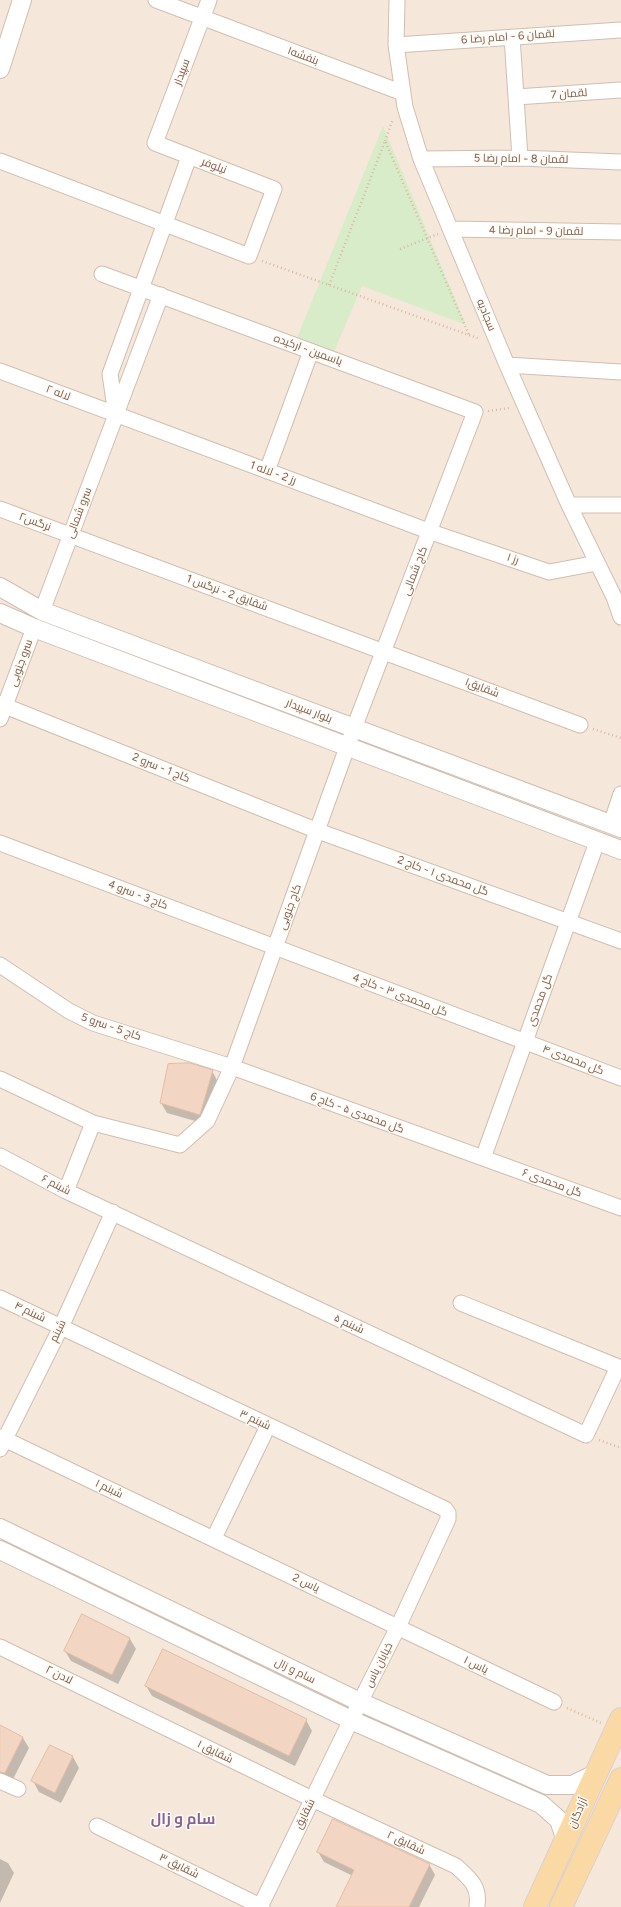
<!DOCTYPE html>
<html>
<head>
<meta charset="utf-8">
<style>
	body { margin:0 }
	canvas { display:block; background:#fdf6ec }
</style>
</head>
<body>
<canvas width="621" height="1907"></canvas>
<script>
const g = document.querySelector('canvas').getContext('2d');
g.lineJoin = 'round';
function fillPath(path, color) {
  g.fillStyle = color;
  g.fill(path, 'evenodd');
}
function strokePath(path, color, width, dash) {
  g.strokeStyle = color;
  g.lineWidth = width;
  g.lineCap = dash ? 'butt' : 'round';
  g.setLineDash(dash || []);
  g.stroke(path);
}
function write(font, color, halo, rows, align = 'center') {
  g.font = font + ' Figtree,Cairo,sans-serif';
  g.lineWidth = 3;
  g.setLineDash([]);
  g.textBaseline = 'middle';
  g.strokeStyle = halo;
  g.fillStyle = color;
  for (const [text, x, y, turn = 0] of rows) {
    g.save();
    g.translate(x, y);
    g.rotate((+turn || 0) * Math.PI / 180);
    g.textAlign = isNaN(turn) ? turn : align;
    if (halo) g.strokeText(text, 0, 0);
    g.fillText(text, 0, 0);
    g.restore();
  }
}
const residential = new Path2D(`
	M0,0H621V1907H0Z`);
const green = new Path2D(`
	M383,126L466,325L362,286L334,352L297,338Z`);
const shadow = new Path2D(`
	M212,1071L218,1082L206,1124L167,1113L161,1103Z
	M130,1639L136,1649L118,1684L71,1661L65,1651Z
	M164,1650L306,1720L312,1731L295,1766L152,1696L146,1686Z
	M0,1726L23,1738L29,1748L11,1783L0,1778Z
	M50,1746L73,1757L79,1768L61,1803L39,1792L33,1781Z
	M318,1852L429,1864L435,1875L419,1907H338L353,1876L324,1862Z
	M0,1859L8,1863L14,1873L0,1903Z`);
const building = new Path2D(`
	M190,1063L213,1070L200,1115L160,1103L168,1064Z
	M82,1614L130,1638L112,1675L64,1651Z
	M163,1649L307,1719L289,1756L145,1686Z
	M0,1725L23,1737L5,1773L0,1772Z
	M50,1745L73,1756L55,1793L31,1781Z
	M333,1819L430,1864L409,1907H336L354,1870L317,1852Z`);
const path = new Path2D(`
	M385,141L393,119
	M400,249L438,234
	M262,261L480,339
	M329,285L385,141L469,335
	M488,411L510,408
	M593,729L621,738
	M599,1440L621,1448
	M567,1708L601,1723`);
const minor = new Path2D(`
	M156,0L403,93
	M397,0L396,45L405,107L421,159L507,365L569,505L614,597L621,617
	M512,37L520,158
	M396,45L621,30
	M516,97L621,90
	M421,159L520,158L621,162
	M0,161L249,256L274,189L155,143L209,0
	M451,229L621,232
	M507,365L621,372
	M0,371L431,532L549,572L597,563
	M116,414L161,295
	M267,471L311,351
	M569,505H621
	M0,509L580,725
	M42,611L116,415L110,374L189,157
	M0,704L318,831L621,941
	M0,719L34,628
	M611,824L621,794
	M0,843L621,1078
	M0,965L69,1011L93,1023L232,1067L621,1208
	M0,1079L93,1123L180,1145L207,1121L232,1067L354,728L475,412L102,274
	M0,1156L66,1191L586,1435L618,1367
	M483,1158L597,842
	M66,1191L93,1123
	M0,1298L445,1509L448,1513V1519L398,1627L351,1720L260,1907
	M461,1303L621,1368
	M0,1437L554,1702
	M0,1449L61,1327L113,1212
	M214,1538L268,1426
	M0,1647L312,1799L456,1866C469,1878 480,1886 477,1905
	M0,1781L18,1789
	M97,1826L262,1907`);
const tertiary = new Path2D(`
	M0,69L22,0
	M0,587L42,611L621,828
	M0,613L34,628L621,850
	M0,1528L360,1702L547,1785H572L595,1774
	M0,1550L351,1720L541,1804L559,1820L566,1841`);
const primary = new Path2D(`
	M535,1907L621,1719
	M561,1907L621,1779`);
const streetNames = [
	["لقمان 6 - امام رضا 6",508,37,-4],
	["بنفشه۱",303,56,21],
	["سپیدار",182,72,-69],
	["لقمان 7",569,94,-4],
	["لقمان 8 - امام رضا 5",521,159,1],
	["نیلوفر",214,166,21],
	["لقمان 9 - امام رضا 4",536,231,1],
	["سجادیه",486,315,68],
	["یاسمین - ارکیده",308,350,20],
	["لاله ۲",58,393,21],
	["رز 2 - لاله 1",273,473,20],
	["سرو شمالی",79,513,-69],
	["نرگس۲",35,522,20],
	["رز ۱",513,559,19],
	["کاج شمالی",415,571,-69],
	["شقایق 2 - نرگس 1",227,593,20],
	["سرو جنوبی",21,663,-70],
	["شقایق۱",482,688,21],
	["بلوار سپیدار",309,711,21],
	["کاج 1 - سرو 2",161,768,22],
	["گل محمدی ۱ - کاج 2",443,876,20],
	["کاج 3 - سرو 4",138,895,21],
	["کاج جنوبی",290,907,-70],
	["گل محمدی ۳ - کاج 4",400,995,21],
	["گل محمدی",540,1000,-70],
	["کاج 5 - سرو 5",111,1027,19],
	["گل محمدی ۴",573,1060,21],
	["گل محمدی ۵ - کاج 6",357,1113,20],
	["گل محمدی ۶",552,1183,20],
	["شبنم ۶",56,1185,27],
	["شبنم ۴",30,1312,26],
	["شبنم ۵",349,1324,25],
	["شبنم",58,1331,-64],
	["شبنم ۳",255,1420,25],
	["شبنم ۱",109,1489,25],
	["یاس 2",306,1583,26],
	["خیابان یاس",379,1665,-63],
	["یاس ۱",476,1665,26],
	["سام و زال",295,1671,26],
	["لادن ۲",59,1675,26],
	["شقایق ۱",215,1752,26],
	["آزادگان",578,1813,-66],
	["شقایق",305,1814,-64],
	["شقایق ۲",406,1843,25],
	["شقایق ۳",179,1866,26]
];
const districtNames = [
	["سام و زال",183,1820]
];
fillPath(residential, '#f5e8da');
fillPath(green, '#d8ecc9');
fillPath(shadow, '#0003');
fillPath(building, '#f3d5c3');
strokePath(building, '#e6bba3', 1);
strokePath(minor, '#d1beb0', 17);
strokePath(tertiary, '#d1beb0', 20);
strokePath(primary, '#dad1cd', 24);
strokePath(path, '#d9b8a5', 2.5, [1, 3]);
strokePath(minor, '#fff', 15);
strokePath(tertiary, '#fff', 18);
strokePath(primary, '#fbd9a5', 22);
write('11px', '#7a5c4d', '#fffaf3', streetNames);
write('bold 15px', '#846695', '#fffaf3', districtNames);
</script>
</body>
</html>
